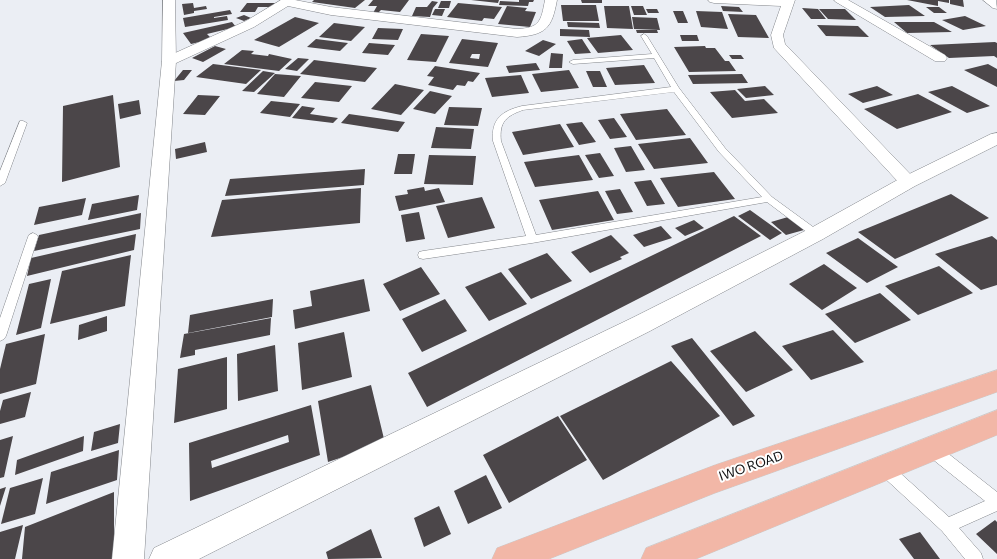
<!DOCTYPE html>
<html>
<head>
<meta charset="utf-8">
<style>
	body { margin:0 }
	canvas { display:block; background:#ebeef4 }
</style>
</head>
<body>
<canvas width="997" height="559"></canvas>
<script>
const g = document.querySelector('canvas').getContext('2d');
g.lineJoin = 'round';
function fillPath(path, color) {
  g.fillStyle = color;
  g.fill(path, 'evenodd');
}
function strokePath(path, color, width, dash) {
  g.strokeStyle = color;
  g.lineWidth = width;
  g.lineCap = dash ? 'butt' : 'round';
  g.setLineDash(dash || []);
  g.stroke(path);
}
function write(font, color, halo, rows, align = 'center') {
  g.font = font + ' Commissioner,sans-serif';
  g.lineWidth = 4;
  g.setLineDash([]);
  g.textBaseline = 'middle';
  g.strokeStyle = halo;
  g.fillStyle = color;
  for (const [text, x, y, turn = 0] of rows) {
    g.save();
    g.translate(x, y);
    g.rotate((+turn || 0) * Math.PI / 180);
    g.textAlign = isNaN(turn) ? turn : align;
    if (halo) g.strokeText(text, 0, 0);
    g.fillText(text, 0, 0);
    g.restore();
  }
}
const building = new Path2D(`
	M314,0H365L355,8L312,2Z
	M373,0H409L400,12L381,10L377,14L373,13L377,6H368Z
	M471,0H499L498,3Z
	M519,0H534L533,2H529L528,6L499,5L500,1L519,2Z
	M581,0H602V3H582Z
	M907,0H949V3L938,1V6Z
	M950,0H963L964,7L950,4Z
	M432,1L438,2L433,8L430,17L412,16L416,7H427Z
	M441,1H451L449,8H438Z
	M193,3L194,8L206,6L207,9L194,11V13L184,15L182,4Z
	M247,3H275L272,7H258L255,12H240Z
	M458,3L502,7L494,19L484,18L482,21L447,17Z
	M561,5H596L599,21H563Z
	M909,5L925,16L885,17L870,7Z
	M507,6L527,8L525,11L536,12L530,27L498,24Z
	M604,6H629L633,29L607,28Z
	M631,6H643L647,15H634Z
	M721,6L739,7L743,12L723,11Z
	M926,7H939L947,13H934Z
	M802,8L818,9L826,19H811Z
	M435,9H445L442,16L432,15Z
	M646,9H657L659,13H648Z
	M819,9H845L856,20L828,19Z
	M230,10L232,14L214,17V18L227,16L228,20L185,27L183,18Z
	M673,11H683L688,23H678Z
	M696,11L722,12L728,29L701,27Z
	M728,14L756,15L769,38L738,37Z
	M244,15L251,18L244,21L236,18Z
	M965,16L986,26L963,30L942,20Z
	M295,17L319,23L279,47L254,40Z
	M632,17L657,18L660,30L634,29Z
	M232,22L236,27L207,34L212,39L191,44L183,33Z
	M567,22L599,23L600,28L568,27Z
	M894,22H934L952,32L907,33Z
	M334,23L365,27L351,41L319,37Z
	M817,25L858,26L869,37L826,36Z
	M378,28L403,29L398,40L372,39Z
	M560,29L589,30L590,37L560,36Z
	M636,30H657L658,33H637Z
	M421,34L449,36L436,62L407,60Z
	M621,35L633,50L598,53L587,38Z
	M680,35H697L699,41H682Z
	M316,39L348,43L340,51L307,47Z
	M462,39L498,43L488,67L449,63ZM472,54H480L479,59L470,58Z
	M582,39L591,53L575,54L567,41Z
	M543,40L556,44L539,56L525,51Z
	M995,42L997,43V58L994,56L949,58L930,45Z
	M369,43L395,45L388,55L362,53Z
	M215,46L226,49L203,62L192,58Z
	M705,46L706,48H715L725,61H729L736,71L689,72L674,47Z
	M242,50L254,51L251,54L268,56L269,54L292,59L279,71L224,64Z
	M551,53L563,54L562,68H549Z
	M729,55H741L744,59H732Z
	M298,58L309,59L297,71L285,69Z
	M314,60L377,68L365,82L300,74Z
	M536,63L540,70L509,73L506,66Z
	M213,64L261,70L246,84L196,77Z
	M988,64L997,69V87L964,70Z
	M644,65L655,83L615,85L606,68Z
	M435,66L480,73L473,82L468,81L465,86L457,85L453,90L428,85L434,77L427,76Z
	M183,70H192L184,80L174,81Z
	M569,70L579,88L541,92L532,74Z
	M263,71L275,73L254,92L242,91Z
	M586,71H600L607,87H593Z
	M275,74L301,76L284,97L257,94Z
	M742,74L748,83L693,84L688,75Z
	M521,75L529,93L492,97L485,78Z
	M315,82L352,86L339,102L301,98Z
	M395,84L424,90L401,115L371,109Z
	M765,86L774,95L746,98L737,89Z
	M877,86L893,95L863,103L848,94Z
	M952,86L990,106L967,113L928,92Z
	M735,90L745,101L764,99L778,113L732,118L710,92Z
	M430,91L452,96L435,114L413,109Z
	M918,94L952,112L897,129L864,109Z
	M113,95L120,167L62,182L63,106Z
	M198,95L220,96L205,115L183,114Z
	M139,100L141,114L120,119L118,104Z
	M271,101L300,104L290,117L260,113Z
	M302,106L315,108L310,114L338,118L333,123L292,118Z
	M449,107L482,108L478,126L444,125Z
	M667,109L686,135L636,140L620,114Z
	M349,114L405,122L398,132L341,123Z
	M614,118L627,137L610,139L598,120Z
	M582,122L596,142L579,145L566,124Z
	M560,124L574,147L523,155L512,132Z
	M436,127L474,129L471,149L431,148Z
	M690,138L708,163L654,169L638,144Z
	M205,142L207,152L176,159L175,149Z
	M631,146L645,170L626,172L614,148Z
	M600,153L614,176L599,178L585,155Z
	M398,154H415L412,174H394Z
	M429,155L476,156L473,185L424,184Z
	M579,155L593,180L535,187L524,162Z
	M365,169L364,185L225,196L230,179Z
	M714,172L735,199L678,207L660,178Z
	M651,180L665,204L647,206L634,182Z
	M424,187L425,191L439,188L445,202L399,211L395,196L408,194L407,190Z
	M361,188L360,223L211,237L222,200Z
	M620,189L633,212L617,214L605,191Z
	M598,191L614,220L552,230L539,200Z
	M951,194L989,218L895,259L858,232Z
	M139,195L137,210L88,220L92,204Z
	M482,197L495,228L448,238L436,206Z
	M86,198L82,215L34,225L39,207Z
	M750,210L782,233L770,240L738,216Z
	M419,212L425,239L406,242L401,215Z
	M141,213L140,229L34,251L39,235Z
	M734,216L761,236L427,407L408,373Z
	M788,217L804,230L786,235L771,222Z
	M694,220L704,228L685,236L675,228Z
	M661,226L672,238L644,247L633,235Z
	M136,234L134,250L27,276L31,258Z
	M611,235L629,253L620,257L622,259L590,273L571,252Z
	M992,236L997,240V285L981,290L935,254Z
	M858,238L898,267L867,283L826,253Z
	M547,253L572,281L531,299L508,269Z
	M131,255L125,306L50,324L62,271Z
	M824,264L857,288L822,310L789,284Z
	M939,266L973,293L918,315L885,286Z
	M421,267L440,294L400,311L383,284Z
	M501,272L527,304L489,321L465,287Z
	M51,279L41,328L16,335L29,284Z
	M364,279L370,311L295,329L293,310L312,306L310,291Z
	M880,293L911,320L855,343L825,314Z
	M273,299L272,317L188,333L190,315Z
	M445,299L467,331L422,352L402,319Z
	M107,316V331L78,340L79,325Z
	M271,318L270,335L195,350V355L180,358L184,334Z
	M833,330L864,362L811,380L782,346Z
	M755,331L793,370L746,392L710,351Z
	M344,332L352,377L302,390L298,343Z
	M45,334L36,384L0,394V369L6,344Z
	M692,338L755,416L733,426L671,346Z
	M275,345L278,391L238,401L237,354Z
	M227,357V409L174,423L178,369Z
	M671,361L720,416L603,480L560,416Z
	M371,385L385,443L328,462L318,401Z
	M31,392L25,417L0,424V411L3,400Z
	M311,405L320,455L190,501L189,443ZM288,435L289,442L212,468L211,461Z
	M558,416L587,460L509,503L483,455Z
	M120,424L118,443L91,451L94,432Z
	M13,436L4,477L0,478V440Z
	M84,436L83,451L15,475L17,460Z
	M119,450L117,480L46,504L51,472Z
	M486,475L502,508L468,524L454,491Z
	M43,478L35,514L1,524L10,488Z
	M6,487L0,506V489Z
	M114,492V559H22L25,527Z
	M439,506L451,534L424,547L414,518Z
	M995,520L997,522V554L976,534Z
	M23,525L15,559H0V532Z
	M371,529L382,558L328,559L326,552Z
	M920,532L940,559H914L899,539Z`);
const lane = new Path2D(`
	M644,34L647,36L679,88L725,148L772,197L820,232L821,234L820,236H812L767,202L532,243L423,259L419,258L418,255L419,252L423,251L526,236L493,141C491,119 502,111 522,106L671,87L654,58L573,64L569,62L573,60L652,54L641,36ZM674,92L719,152L762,197L536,235L501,141C499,122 506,116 523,110Z
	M20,121H23L27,123L5,183L0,186V171Z
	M33,233L37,235L38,237L6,336L4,339L0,341V318L28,237L29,235Z
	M931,442L936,444L997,492V511L959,528L981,553L983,559H965L942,531L879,473L877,468L879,463L884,461L889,463L949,517L985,501L926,454L924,449L926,444Z`);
const street = new Path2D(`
	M281,0H295L331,7L517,29C540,28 541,21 545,0H557C552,28 546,35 517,37L331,15L288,6L254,27L174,64H164L162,61L164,58L246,21Z
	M708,0H795L783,35L785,44L914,178L917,182L914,186L908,187L902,186L774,48L771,35L781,6L714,3L710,2Z
	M834,0H848L945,55L947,58L945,61H935L836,2Z
	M983,0H996L997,9L993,8Z`);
const secondary = new Path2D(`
	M163,0H175L176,61L144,559H112L162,61Z
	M997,133V145L915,186L823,239L650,331L199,559H149L154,548L634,317L809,229L901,178L991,134Z`);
const primary = new Path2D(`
	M997,370V392L715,493L549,559H492L497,548L715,465Z
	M997,410V435L696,559H641L646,548Z`);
const nearStreetnames = [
	["IWO ROAD",751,466,-19]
];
fillPath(building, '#4b4649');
strokePath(lane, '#83868b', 1);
strokePath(street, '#83868b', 1);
strokePath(secondary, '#83868b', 1);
strokePath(primary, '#cacbcb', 1);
fillPath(lane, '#fff');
fillPath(street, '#fff');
fillPath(secondary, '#fff');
fillPath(primary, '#f2b7a7');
write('13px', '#101113', '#fff', nearStreetnames);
</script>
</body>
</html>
